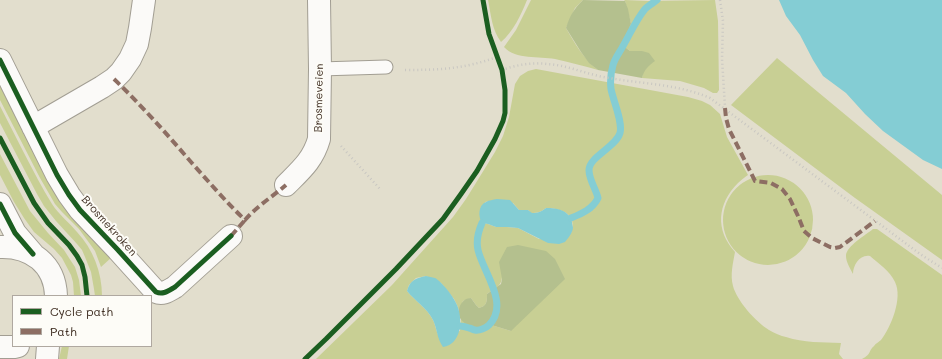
<!DOCTYPE html>
<html>
<head>
<meta charset="utf-8">
<style>
	body { margin:0 }
	#map { position:relative; width:942px; height:359px; overflow:hidden; background:#e2decd; font-family:Mali,sans-serif }
	canvas { display:block }
	.legend { position:absolute; left:12px; top:295px; width:140px; height:52px; box-sizing:border-box; background:#fdfcf7; border:1px solid #afa8a0; margin:0; padding:5px 7px; list-style:none; font-size:12px; color:#3b2a1e }
	.legend li { display:flex; align-items:center; gap:8px; height:20px }
	.legend b { width:20px; border:1px solid #afa8a0 }
</style>
</head>
<body>
<div id="map">
<canvas width="942" height="359"></canvas>
<ul class="legend">
<li><b style="height:5px;background:#1b5e20"></b>Cycle path</li>
<li><b style="height:5px;background:#8d6e63"></b>Path</li>
</ul>
</div>
<script>
const g = document.querySelector('canvas').getContext('2d');
g.lineJoin = 'round';
function fillPath(path, color) {
  g.fillStyle = color;
  g.fill(path, 'evenodd');
}
function strokePath(path, color, width, dash) {
  g.strokeStyle = color;
  g.lineWidth = width;
  g.lineCap = dash ? 'butt' : 'round';
  g.setLineDash(dash || []);
  g.stroke(path);
}
function write(font, color, halo, rows, align = 'center') {
  g.font = font + ' Mali,sans-serif';
  g.lineWidth = 4;
  g.setLineDash([]);
  g.textBaseline = 'middle';
  g.strokeStyle = halo;
  g.fillStyle = color;
  for (const [text, x, y, turn = 0] of rows) {
    g.save();
    g.translate(x, y);
    g.rotate((+turn || 0) * Math.PI / 180);
    g.textAlign = isNaN(turn) ? turn : align;
    if (halo) g.strokeText(text, 0, 0);
    g.fillText(text, 0, 0);
    g.restore();
  }
}
const green = new Path2D(`
	M488,0H527C521,15 513,32 501,42C492,30 491,15 488,0Z
	M531,0H583L575,8L566,28C575,44 584,59 598,70C584,66 569,62 555,59C539,56 516,60 504,47L516,30Z
	M624,0L648,1L715,0L718,21L719,90L717,93H713L704,88L680,81L642,78L643,72L648,66L642,51H630L625,47V38L631,24L625,1Z
	M777,58L942,195V260L855,198L731,105Z
	M536,69L688,97L702,101L710,105L720,114L727,137L748,175C744,178 741,180 738,183C717,204 715,230 735,252C733,263 730,275 733,286C737,301 756,322 769,330C774,333 781,336 786,337C804,343 822,342 841,343L839,354L843,359H316L392,285L453,217L466,199L495,152L503,136L509,117L515,84L520,76L528,71ZM490,201L513,203L519,210H528L531,213C538,213 541,212 546,208C562,208 578,215 571,233L539,239L518,228L507,227H496L488,224L482,223L485,202ZM502,272L511,331L488,324L480,328L473,329L461,319L460,331L438,335C436,330 435,324 433,320C427,308 415,301 407,291L409,285L416,278L426,276L441,283L454,299L457,305L459,311L463,301L471,298L476,305L479,308C487,306 487,301 487,294C497,287 503,286 502,272Z
	M0,75L112,257L101,267L95,251L90,244L79,229L62,212L55,204L40,178L0,100Z
	M0,106C8,122 16,137 24,153C33,170 42,188 52,204C59,215 69,222 77,232C93,249 102,272 102,296H95L94,289L91,272L85,257L82,250L77,244L56,221L44,206L37,194L0,123Z
	M0,154L30,211L48,233L64,250L71,261L75,267L79,280L81,296H74L73,282L71,275L62,258L54,249L34,232L24,218L14,202L0,175Z
	M723 220a45 45 0 1 1 90 0a45 45 0 1 1-90 0Z
	M873,229H877L942,275V359H862C872,354 868,351 874,346C876,343 879,342 881,340C891,327 903,298 895,282C890,271 878,263 870,256C860,254 853,265 853,274C850,268 846,262 846,256C846,246 866,235 873,229Z
	M62,346H69L67,359H59Z`);
const forest = new Path2D(`
	M583,0L625,1L628,9L631,24L625,38V47L630,51H642L649,53L655,61C648,66 644,70 642,78L598,70L589,63L581,52L566,28C570,15 574,9 583,0Z
	M518,245L546,251L555,259L565,279L511,331L488,324L480,328L473,329C469,326 462,322 460,318C456,309 462,298 471,298L476,305L479,308C487,306 487,301 487,294L501,284L502,279L499,262L507,247Z`);
const water = new Path2D(`
	M779,0H942V169L923,160L883,131L865,114L846,93L823,76L813,60L800,35L786,16Z
	M497,199L510,200L519,210H528L532,213C538,213 541,212 546,208C557,208 569,210 572,222C572,224 573,227 573,228C572,234 568,238 565,242L559,244L548,243L518,228L507,227H496L488,224L482,223C478,217 478,205 486,202C489,200 493,200 497,199Z
	M426,276C429,277 432,277 435,278C442,282 454,297 457,305C463,319 462,344 443,347C437,339 437,328 433,320C427,308 415,301 407,291C410,280 416,278 426,276Z`);
const stream = new Path2D(`
	M571,218C581,214 593,209 598,198C596,189 589,180 589,170C589,157 616,147 620,133C623,122 613,100 611,89C610,81 611,72 613,65C615,58 620,52 623,46C630,34 636,20 645,9C648,6 653,3 657,0
	M460,326C463,326 466,327 469,328C471,328 473,330 475,330C479,331 486,328 489,325C510,304 483,272 478,250C476,241 478,232 482,223`);
const path = new Path2D(`
	M720,0L723,21L722,59L725,107
	M405,70C439,70 464,69 497,57
	M502,70C516,65 532,62 547,64C568,65 588,75 609,78C643,84 678,84 710,98L920,254L942,268
	M341,146L380,189`);
const lane = new Path2D(`
	M320,69L386,67`);
const street = new Path2D(`
	M0,60L57,175L69,195L80,210L118,250L156,292C163,295 168,291 175,287L231,236
	M33,127L102,87L114,79L121,72L130,59L137,44L140,28L144,0
	M286,185C301,170 313,160 319,139L320,69L319,0`);
const secondary = new Path2D(`
	M0,204L15,233L33,254
	M0,247C31,246 55,264 56,296
	M0,347H14L18,346
	M47,359L48,346`);
const quiet = new Path2D(`
	M114,79C141,105 166,133 191,162C209,182 226,202 245,220C257,206 272,197 286,185
	M725,108L726,118L729,129L755,181L771,183L782,189L790,199L798,216L804,231L812,238L830,247L835,248L840,247L875,221
	M231,236L245,220`);
const cycleway = new Path2D(`
	M0,60L57,175L69,195L80,210L118,250L156,292C163,295 168,291 175,287L231,236
	M0,138L34,203L48,223L69,245L77,256L82,265L85,277L87,296
	M0,204L15,233L33,254
	M305,359L326,339L396,269L443,219L461,194L477,171L495,139L503,121L505,113V90L502,70L489,34L483,0`);
const streetNames = [
	["Brosmeveien",319,98,-89],
	["Brosmekroken",109,226,48]
];
fillPath(green, '#c8cf94');
fillPath(forest, '#b4c08e');
fillPath(water, '#84cdd4');
strokePath(stream, '#84cdd4', 7);
strokePath(lane, '#a29e93', 15);
strokePath(street, '#a29e93', 24);
strokePath(secondary, '#a29e93', 24);
strokePath(path, '#c9c7c2', 2.5, [1, 3]);
strokePath(lane, '#fbfaf8', 13);
strokePath(street, '#fbfaf8', 22);
strokePath(secondary, '#fbfaf8', 22);
strokePath(quiet, '#8d6e63', 4, [8, 4]);
strokePath(cycleway, '#1b5e20', 5);
write('11px', '#3b2a1e', '#fdfcf7', streetNames);
</script>
</body>
</html>
